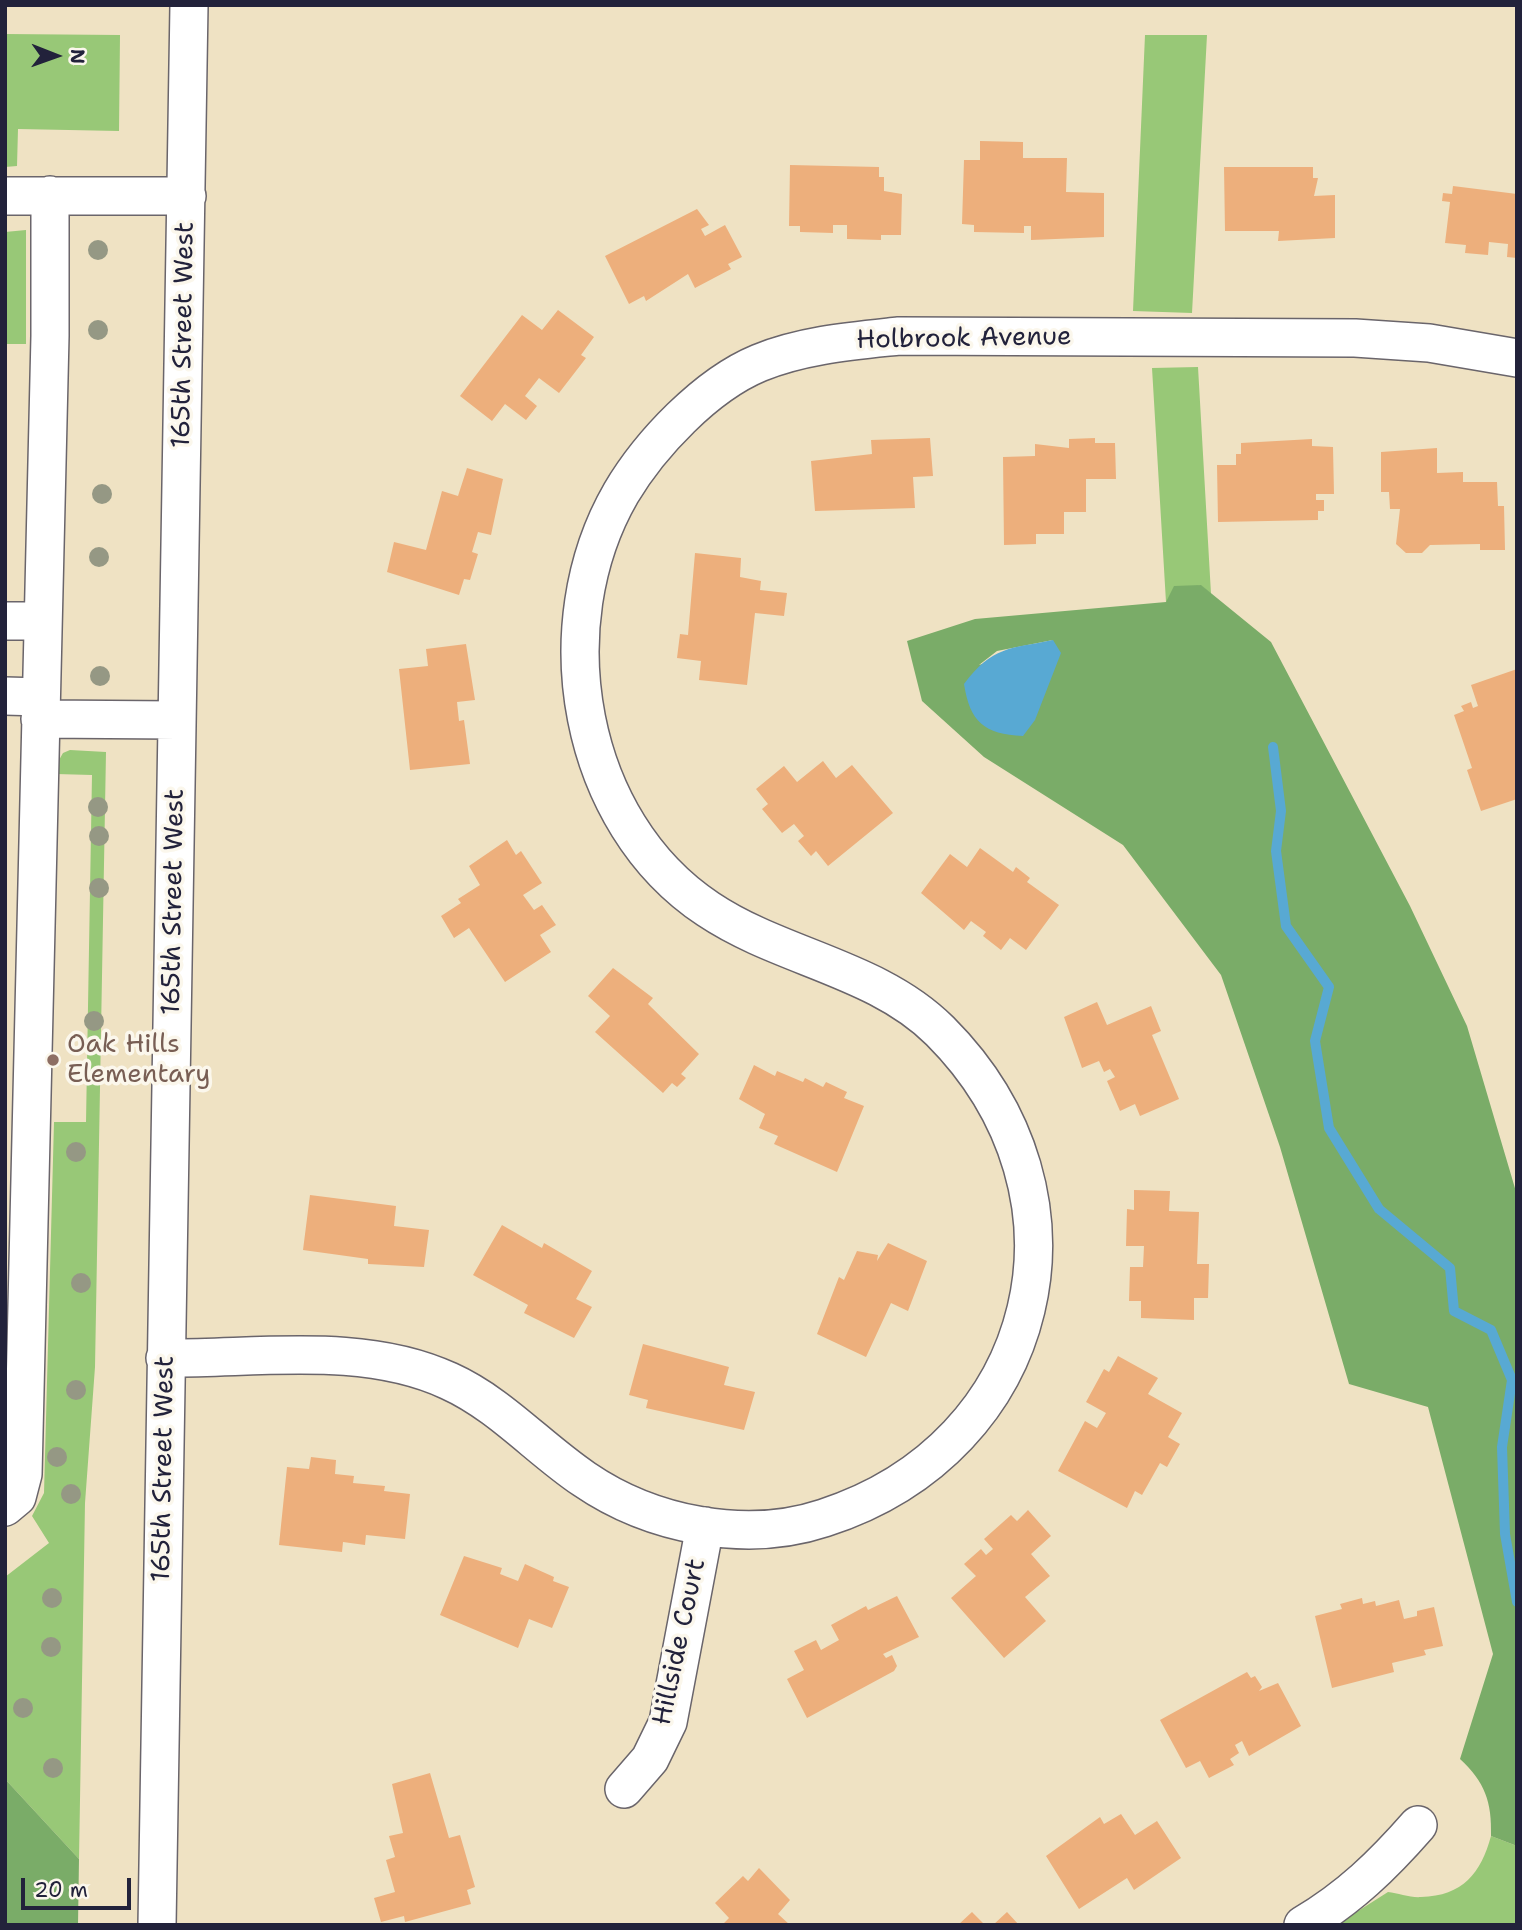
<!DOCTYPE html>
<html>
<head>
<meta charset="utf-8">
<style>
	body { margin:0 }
	#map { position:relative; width:1522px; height:1930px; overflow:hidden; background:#efe2c3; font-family:"Shantell Sans",sans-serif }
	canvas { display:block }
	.frame { position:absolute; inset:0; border:7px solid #22223b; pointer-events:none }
	.north { position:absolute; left:21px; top:21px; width:70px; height:70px; -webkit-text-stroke:5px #fbf7ec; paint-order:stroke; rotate:91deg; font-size:19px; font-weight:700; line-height:28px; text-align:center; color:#22223b }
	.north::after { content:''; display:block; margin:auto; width:24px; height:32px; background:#22223b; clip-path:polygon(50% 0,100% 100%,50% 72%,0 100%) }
	.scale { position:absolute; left:21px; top:1878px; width:110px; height:32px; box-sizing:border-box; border:4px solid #22223b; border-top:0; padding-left:9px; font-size:21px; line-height:24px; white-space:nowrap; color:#22223b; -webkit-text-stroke:5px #fbf7ec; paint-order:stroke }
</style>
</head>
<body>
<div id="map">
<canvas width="1522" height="1930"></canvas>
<div class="frame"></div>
<div class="north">N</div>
<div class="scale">20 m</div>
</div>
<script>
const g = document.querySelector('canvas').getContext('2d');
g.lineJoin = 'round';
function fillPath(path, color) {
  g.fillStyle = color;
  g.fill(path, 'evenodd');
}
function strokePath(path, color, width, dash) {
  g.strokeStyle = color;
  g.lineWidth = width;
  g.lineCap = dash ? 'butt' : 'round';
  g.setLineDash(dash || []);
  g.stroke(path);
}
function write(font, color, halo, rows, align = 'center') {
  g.font = font + ' "Shantell Sans",sans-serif';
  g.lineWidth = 7;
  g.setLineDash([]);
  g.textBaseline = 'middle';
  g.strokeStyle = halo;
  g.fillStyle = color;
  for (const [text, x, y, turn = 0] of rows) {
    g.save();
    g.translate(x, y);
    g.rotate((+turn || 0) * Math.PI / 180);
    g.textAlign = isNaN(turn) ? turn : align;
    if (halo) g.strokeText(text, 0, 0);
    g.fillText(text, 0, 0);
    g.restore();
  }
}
const green = new Path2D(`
	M5,34L120,35L119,131L18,129L17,166L5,167Z
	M1145,35H1207L1192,313L1133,311Z
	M26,230V344H5V232Z
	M1198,367L1211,594L1200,585L1166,602L1152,368Z
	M70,750L106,752L95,1367L85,1503L79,1859L5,1779V1577L49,1543L32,1516L44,1493L54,1122H86L92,775L56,774L55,767L63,753Z
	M1491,1836L1517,1846V1925H1336L1388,1892C1398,1893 1411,1898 1421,1897C1463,1896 1481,1873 1491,1836Z`);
const forest = new Path2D(`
	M1201,585L1271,642L1410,906L1467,1026L1517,1195V1846L1491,1836C1492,1802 1485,1782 1460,1759L1493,1654L1428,1407L1349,1384L1280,1147L1221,975L1123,845L984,757L922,701L907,641L975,619L1166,602L1174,586ZM1053,640L979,665L997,651Z
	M5,1779L79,1859L78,1925H5Z`);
const water = new Path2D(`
	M1053,640L1061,653L1035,720L1023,736C984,734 970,722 964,684C993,646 1009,649 1053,640Z`);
const stream = new Path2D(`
	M1273,747L1281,811L1276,851L1286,926L1329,987L1315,1041L1329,1128L1379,1209L1450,1268L1454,1311L1491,1330L1512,1380L1502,1447L1505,1534L1517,1602`);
const building = new Path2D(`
	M980,141L1023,142V158H1067L1066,192L1104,193V237L1031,240V226H1024V233L974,232V225L962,224L964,160H980Z
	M790,165L879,167V177H884V191L902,194L901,235H881V240L847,239V225H833V233L800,232V226H789Z
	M1224,167H1313V178H1318L1314,196L1335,195V238L1278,241L1279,231H1225Z
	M1453,186L1517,194V258L1507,257L1508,244L1489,242L1488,255L1465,253L1466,245L1445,243L1450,202L1442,201L1443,193L1452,194Z
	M697,209L709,225L701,229L705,236L725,225L742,257L728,264L731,269L695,288L688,274L646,301L644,296L629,304L605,256Z
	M558,310L594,337L581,355L586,358L559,393L539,378L525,396L537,406L526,420L505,404L492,421L460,396L522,315L542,330Z
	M930,438L933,476L913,477L915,508L815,511L811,461L872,454L871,440Z
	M1095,438V443H1115L1116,479H1086V512H1064V534H1036V544L1004,545L1003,457L1035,456V444L1069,448V439Z
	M1312,439V446L1333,447L1334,494H1316V500H1324V511H1318V520L1218,522L1217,465H1236V454H1241V443Z
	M1437,448V473L1463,472V482H1497L1498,506H1504L1505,550H1480V544L1430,545L1422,553H1406L1396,544L1400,509H1390L1389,492H1381V452Z
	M467,468L503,479L491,535L478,532L472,552L478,554L470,580L464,579L459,595L387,572L394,542L426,550L442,491L458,496Z
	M695,553L741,558L740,577L761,581L760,590L787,593L784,616L755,613L747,685L699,680L701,661L677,658L680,634L688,635Z
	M466,644L475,700L457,702L459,721L464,720L470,764L410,770L399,669L428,666L426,649Z
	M1517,669V799L1481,811L1467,770L1472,768L1454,715L1464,711L1461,706L1471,702L1473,708L1478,706L1471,685Z
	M823,761L836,778L852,765L893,813L828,866L816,851L811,856L798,841L804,836L794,824L782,833L762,809L768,804L756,789L784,766L797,782Z
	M507,840L516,855L521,851L542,883L523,895L534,910L542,905L556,925L540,935L551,952L505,982L469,928L454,938L441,916L461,903L458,899L480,885L469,866Z
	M980,848L1013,872L1016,867L1030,878L1027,882L1059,905L1026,950L1010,938L1001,950L983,936L986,932L971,921L964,930L921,893L950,854L967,867Z
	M613,968L653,998L648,1004L699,1054L681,1074L686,1078L677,1087L672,1083L663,1093L595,1032L610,1016L588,996Z
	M1097,1002L1107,1025L1151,1006L1161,1031L1152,1035L1179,1099L1140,1116L1135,1104L1120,1111L1107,1081L1115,1077L1110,1069L1104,1072L1099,1061L1082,1068L1064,1017Z
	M754,1065L775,1076L777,1071L803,1082L805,1078L823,1087L826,1082L847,1092L844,1098L864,1106L837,1172L774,1144L778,1136L759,1128L765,1114L739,1099Z
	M1134,1190L1170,1191L1169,1211L1199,1212L1197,1264H1209L1208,1298H1194V1320L1141,1318V1301H1129L1130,1267H1143L1144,1246H1126L1127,1209L1134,1210Z
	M310,1195L396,1206L394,1226L429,1230L424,1267L368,1264V1259L303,1250Z
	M502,1225L542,1248L544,1243L592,1271L576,1299L592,1307L574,1338L524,1313L528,1305L473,1275Z
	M888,1243L927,1261L908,1311L891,1303L866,1357L817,1334L839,1277L844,1280L857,1251L878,1255L877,1261Z
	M643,1344L729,1367L724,1385L755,1392L744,1430L646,1408L648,1400L629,1395Z
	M1118,1356L1158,1378L1148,1394L1182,1413L1168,1437L1180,1444L1167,1467L1160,1463L1142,1495L1135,1491L1127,1508L1058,1471L1085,1421L1097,1428L1106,1413L1086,1402L1104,1369L1109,1372Z
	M311,1457L336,1460L335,1474L354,1476L353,1483L385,1486L384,1491L410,1494L405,1539L366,1535L365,1545L343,1542L342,1552L279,1545L287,1467L309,1469Z
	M1028,1510L1051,1536L1031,1554L1050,1576L1025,1597L1046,1621L1004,1658L951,1598L976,1576L964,1564L981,1549L986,1555L993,1549L984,1539L1011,1515L1017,1521Z
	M464,1556L502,1568L500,1574L518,1581L525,1564L554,1577L553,1581L569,1587L552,1628L529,1619L518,1648L440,1615Z
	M897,1596L919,1637L883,1654L886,1658L892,1655L897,1666L894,1671L807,1718L787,1679L804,1670L794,1651L816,1640L821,1650L839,1640L831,1625L866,1606L868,1610Z
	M1362,1598L1363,1604L1375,1601L1376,1606L1399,1600L1404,1619L1417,1616V1611L1434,1607L1443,1646L1424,1650L1426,1655L1392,1663L1394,1672L1332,1688L1315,1616L1342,1609L1340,1604Z
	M1247,1672L1251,1678L1255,1676L1262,1687L1259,1691L1278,1683L1301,1726L1249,1756L1242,1741L1235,1745L1239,1753L1230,1759L1234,1765L1209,1778L1200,1761L1186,1768L1160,1720Z
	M430,1773L449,1838L460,1835L475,1887L467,1890L471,1904L405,1922L404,1916L381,1922L374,1898L395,1892L386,1860L395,1857L389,1836L403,1833L392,1784Z
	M1121,1814L1135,1835L1157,1821L1181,1858L1134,1890L1127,1878L1079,1909L1046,1856L1100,1817L1104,1824Z
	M759,1868L790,1900L778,1914L790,1925H722L729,1918L715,1903L743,1876L748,1881Z
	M972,1912L985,1925H958Z
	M1007,1912L1019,1925H993Z`);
const minor = new Path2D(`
	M5,196H187
	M5,621H42
	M5,696L41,697
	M40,719L177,720
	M165,1358C257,1359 363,1341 449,1381C500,1404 538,1448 584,1479C651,1525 746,1544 824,1518C1044,1447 1104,1195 940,1031C877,968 781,958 708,909C577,822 544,626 621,493C650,444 706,385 759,363C803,345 852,341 899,336L1355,338L1429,343L1517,358
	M5,1507L17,1497L23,1474L50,336V195
	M624,1789L650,1759L668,1722L705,1526
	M157,1925L189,5
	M1303,1925C1349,1898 1383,1865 1418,1825`);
const trees = [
	[98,250],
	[98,330],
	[102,494],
	[99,557],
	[100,676],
	[98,807],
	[99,836],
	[99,888],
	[94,1021],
	[76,1152],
	[81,1283],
	[76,1390],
	[57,1457],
	[71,1494],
	[52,1598],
	[51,1647],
	[23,1708],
	[53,1768]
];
const markers = [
	[53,1060,7,"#8d6e63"]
];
const streetNames = [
	["165th Street West",184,335,-89],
	["Holbrook Avenue",964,339,-1],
	["165th Street West",174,902,-89],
	["165th Street West",164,1469,-89],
	["Hillside Court",680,1642,-78]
];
const educationNames = [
	["Oak Hills",67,1045],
	["Elementary",67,1075]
];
fillPath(green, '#98c877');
fillPath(forest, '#7aac68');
fillPath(water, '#58a9d3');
strokePath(stream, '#58a9d3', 10);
fillPath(building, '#edaf7c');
strokePath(minor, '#6a656b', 40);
strokePath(minor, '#fff', 37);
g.fillStyle = '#959884';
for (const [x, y] of trees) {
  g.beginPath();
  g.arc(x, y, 10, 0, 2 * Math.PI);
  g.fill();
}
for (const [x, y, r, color] of markers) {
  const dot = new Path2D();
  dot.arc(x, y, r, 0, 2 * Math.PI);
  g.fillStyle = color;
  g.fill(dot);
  strokePath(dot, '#fbf7ec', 2.5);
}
write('26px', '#22223b', '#fbf7ec', streetNames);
write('26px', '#785e54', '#fbf7ec', educationNames, 'left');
</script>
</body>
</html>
